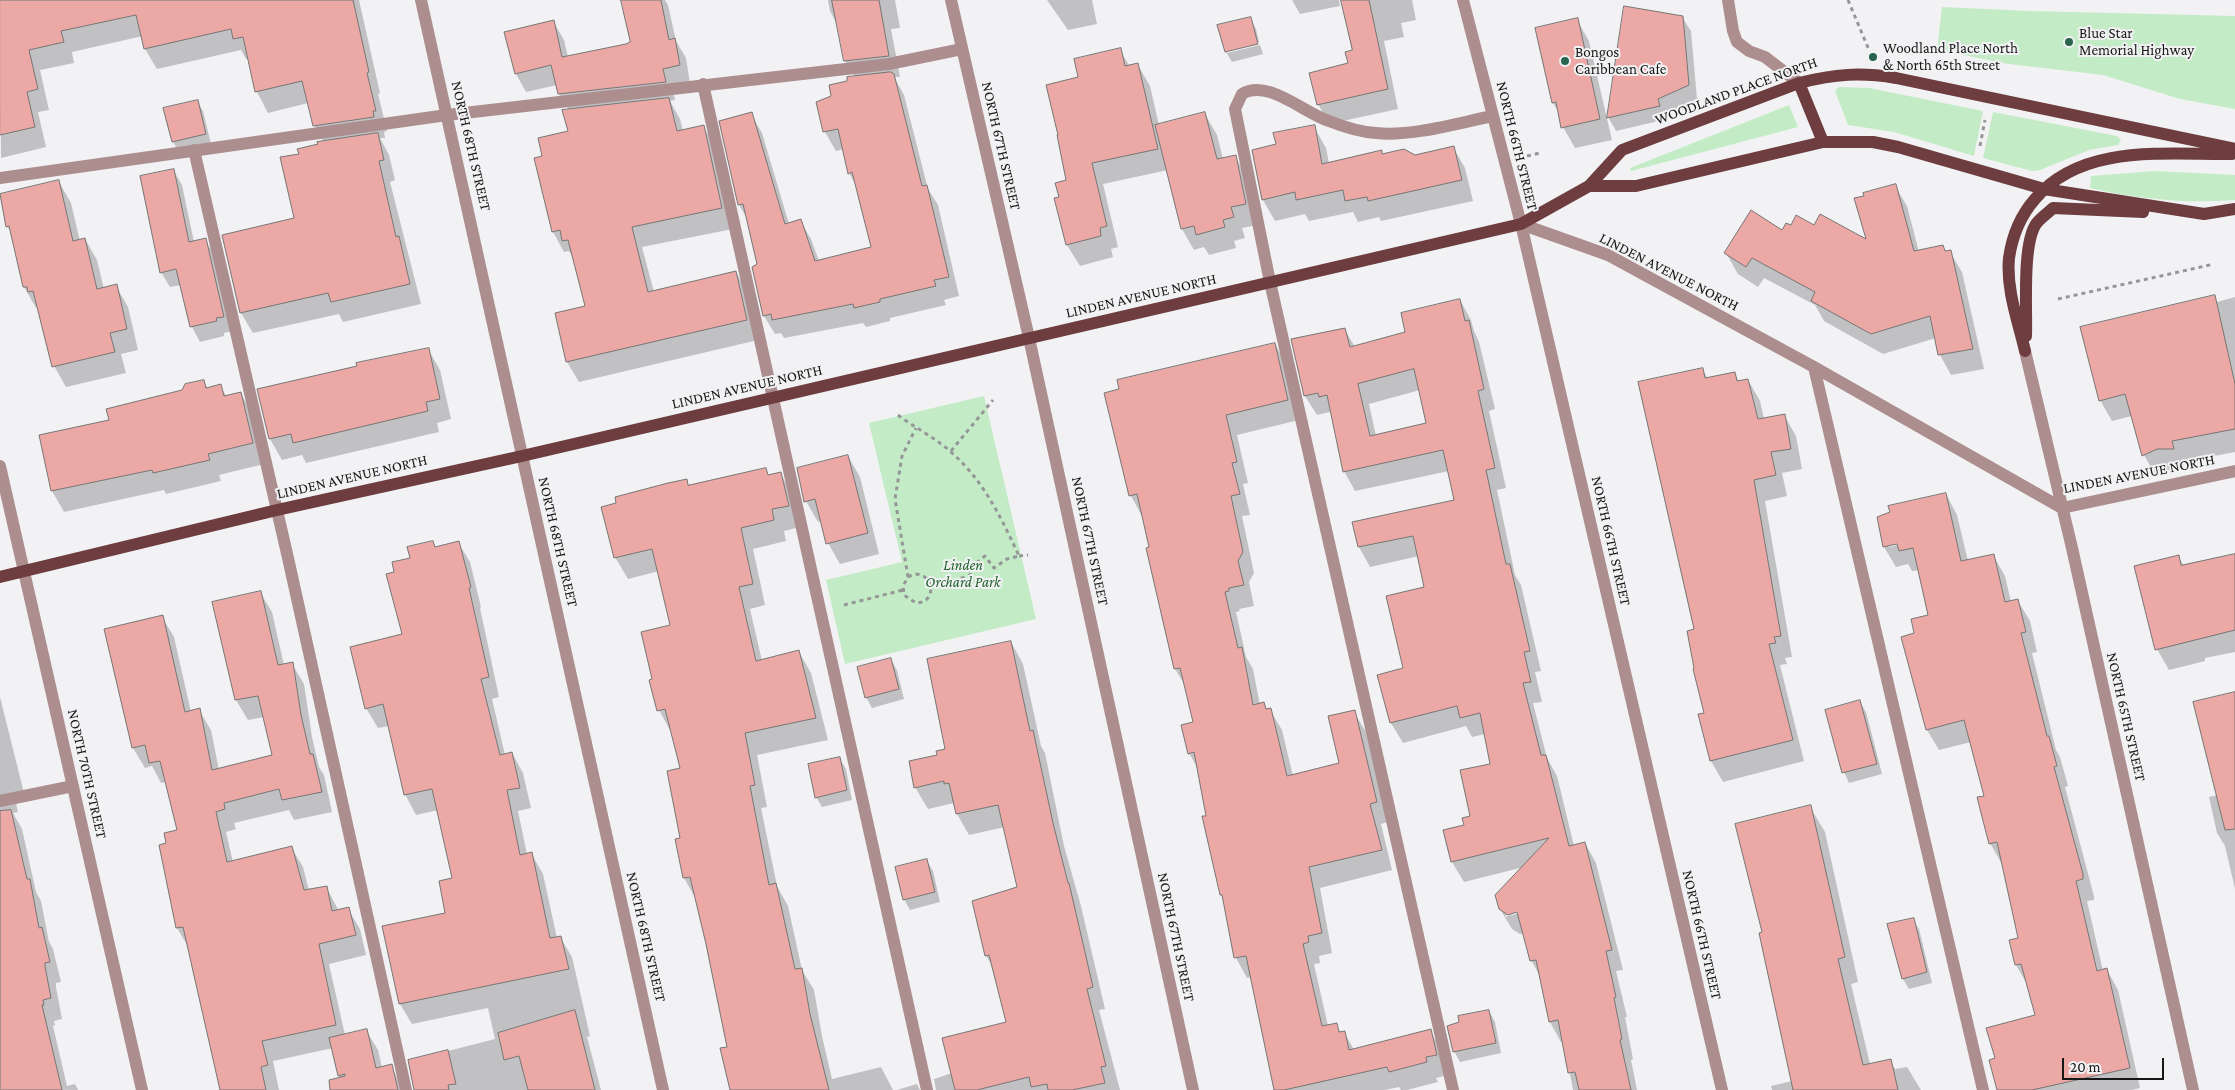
<!DOCTYPE html>
<html>
<head>
<meta charset="utf-8">
<style>
	body { margin:0 }
	#map { position:relative; width:2235px; height:1090px; overflow:hidden; background:#f2f2f4; font-family:"Crimson Pro",serif }
	canvas { display:block }
	.scale { position:absolute; left:2062px; top:1058px; width:102px; height:22px; box-sizing:border-box; border:2px solid #161717; border-top:0; padding-left:6px; font-size:15px; line-height:18px; white-space:nowrap; color:#161717; -webkit-text-stroke:4px #f2f2f4; paint-order:stroke }
</style>
</head>
<body>
<div id="map">
<canvas width="2235" height="1090"></canvas>
<div class="scale">20 m</div>
</div>
<script>
const g = document.querySelector('canvas').getContext('2d');
g.lineJoin = 'round';
function fillPath(path, color) {
  g.fillStyle = color;
  g.fill(path, 'evenodd');
}
function strokePath(path, color, width, dash) {
  g.strokeStyle = color;
  g.lineWidth = width;
  g.lineCap = dash ? 'butt' : 'round';
  g.setLineDash(dash || []);
  g.stroke(path);
}
function write(font, color, halo, rows, align = 'center') {
  g.font = font + ' "Crimson Pro",serif';
  g.lineWidth = 4;
  g.setLineDash([]);
  g.textBaseline = 'middle';
  g.strokeStyle = halo;
  g.fillStyle = color;
  for (const [text, x, y, turn = 0] of rows) {
    g.save();
    g.translate(x, y);
    g.rotate((+turn || 0) * Math.PI / 180);
    g.textAlign = isNaN(turn) ? turn : align;
    if (halo) g.strokeText(text, 0, 0);
    g.fillText(text, 0, 0);
    g.restore();
  }
}
const green = new Path2D(`
	M1942,7L2030,11L2235,16V109L2180,99L2103,75L2009,64L1937,50Z
	M1839,87L1869,88L1983,111L1974,156L1894,132L1848,125L1835,91Z
	M1789,105L1798,127L1631,171L1630,168Z
	M1993,112L2117,136L2121,140L2118,145L2089,150L2040,170L2032,171L1983,158Z
	M2155,171L2235,175V200C2186,204 2138,199 2090,188L2091,176Z
	M984,396L1036,619L845,664L826,580L902,562L869,423Z`);
const shadow = new Path2D(`
	M0,0H359L380,93L378,94L387,131L384,132L385,138H380L389,155L395,180L390,182L421,304L343,322L339,314L253,333L241,313L296,219L300,154L324,142L314,125L308,103L268,113L257,92L249,59H246L241,50L157,69L145,49L143,36L72,52L74,63L40,70L49,110L38,112L46,147L1,158Z
	M622,0H665L668,5L676,41L686,58L690,84L672,87L675,100L670,101L680,119L683,131L703,126L715,146L733,229L642,247L654,292L736,272L747,292L758,340L579,382L567,362L556,314L586,307L574,259L569,251L564,252L553,232L544,157L569,132V110L559,94L557,85L526,92L516,74L553,21L564,40L568,57L626,45L631,42Z
	M828,0H895L900,28L891,29L900,77H894L904,95L928,189L938,205L959,296L944,300L946,305L890,318V321L866,327L863,323L784,338L781,333L775,334L764,316L759,264L748,220L739,205L721,121L751,114L762,133L789,224L800,220L811,239L819,261L873,248L857,187L849,173L844,149L836,151L825,132L818,103L833,97L855,77L845,61L838,26L830,11Z
	M1047,0H1092L1097,24L1068,30Z
	M1292,0H1339L1340,6L1300,14Z
	M1342,0H1412L1416,20L1401,23L1404,37L1384,41L1398,109L1329,124L1318,104L1349,64L1353,51Z
	M1682,17L1691,31L1697,99L1665,113L1667,119L1616,131L1608,117Z
	M1250,19L1256,29L1259,42L1227,51V53L1260,45L1263,54L1232,62L1226,52L1219,26Z
	M1577,20L1589,41L1612,140L1575,148L1563,127L1559,113L1553,103L1537,29Z
	M1120,50L1130,67L1138,65L1150,86L1159,125L1205,114L1217,135L1223,159L1235,156L1247,177L1257,225L1242,228L1245,238L1234,241L1236,248L1209,255L1204,247L1194,250L1182,229L1168,170L1103,184L1118,247L1111,249L1113,257L1080,266L1067,245L1056,199L1060,198L1068,181L1080,78Z
	M197,101L203,111L211,144L179,152L173,142L165,109Z
	M1314,127L1326,148L1329,163L1381,152L1383,155L1415,156L1453,147L1465,168L1473,201L1381,221L1379,217L1358,222L1353,212L1309,221L1305,214L1275,221L1263,200L1277,145Z
	M174,171L182,185L194,242L205,240L214,254L232,331L224,333V336L200,342L192,327L181,285L170,287L161,272Z
	M59,182L71,203L80,241L85,239L97,260L104,289L116,286L128,307L138,350L121,354L126,373L66,387L54,366L38,307L36,308L24,287L12,234L7,226L0,195Z
	M1895,186L1907,206L1919,252L1942,246L1946,252H1950L1962,272L1984,369L1951,375L1940,355L1936,338L1883,354L1824,321L1815,305L1764,278L1758,287L1738,274L1726,253L1791,227H1815L1868,242Z
	M2214,297L2217,302L2235,297V452L2183,462L2185,470H2169L2156,476L2144,455L2132,416L2112,421L2100,400Z
	M1460,300L1471,320L1474,331L1479,342L1495,409L1489,411L1506,488L1497,490L1515,575L1521,585L1541,671L1535,672L1542,702L1533,703L1547,758L1557,776L1574,846L1585,843L1596,863L1623,970L1616,971L1627,1017H1625L1633,1059L1631,1060L1637,1090H1573L1564,1041L1561,1042L1550,1022L1541,978L1531,960L1524,933L1520,934L1512,929L1500,909L1524,867L1464,882L1452,862L1444,831L1465,826L1472,817L1491,765L1485,734L1472,737L1466,726L1403,743L1391,723L1379,675L1404,669L1426,588L1419,556L1370,567L1359,547L1456,500L1449,471L1355,491L1344,471L1332,416L1330,412L1317,415L1305,396L1345,330L1355,347L1407,333ZM1420,390L1428,424L1376,436L1369,404ZM1523,910V912L1505,917L1508,913Z
	M1275,344L1287,365L1299,420L1237,435L1248,483L1243,484L1250,515L1242,516L1254,573L1249,582L1254,606L1239,609L1240,611L1236,612L1246,657L1253,669L1260,705L1264,704L1267,710H1270L1282,730L1293,776L1340,764L1354,712L1366,732L1388,822L1381,824L1392,870L1320,888L1332,953L1319,956L1320,963L1314,964L1328,1026L1336,1025L1341,1033L1344,1032L1354,1050L1430,1031L1442,1051L1448,1075L1436,1078L1438,1082L1407,1090H1401L1399,1087L1385,1090H1276L1251,977L1247,978L1236,958L1224,900L1221,895L1198,769L1189,753L1194,723L1186,687L1175,669L1142,516L1131,496L1105,394Z
	M428,349L440,370L451,419L437,423L439,432L306,463L302,455L282,460L270,439Z
	M1702,369L1708,379L1735,373L1739,382L1748,380L1760,401L1764,419L1784,415L1796,436L1802,469L1782,473L1787,496L1765,501L1792,657L1785,658L1787,664L1780,665L1804,761L1723,782L1711,761L1696,630Z
	M204,381L208,389L220,386L227,397L241,394L253,414L264,464L219,475L221,481L166,494L164,490L64,512L52,491L110,421Z
	M848,456L860,477L879,554L840,564L828,543L822,521L818,522L806,501Z
	M765,469L769,476L780,473L793,495L800,527L784,531L786,541L753,549L765,605L750,609L762,661L799,652L811,673L828,740L757,755L767,807L761,808L777,886L788,906L802,970L814,990L822,1036L832,1079L881,1067L893,1090H731L728,1048L696,899L684,878L682,839V769L671,732L659,710L653,680L671,626L659,571L628,579L615,557L686,480L689,486Z
	M1946,494L1957,515L1968,561L1993,555L2005,576L2011,602L2018,601L2030,621L2037,652L2032,653L2056,750L2060,757L2068,786L2065,787L2094,896V900L2087,901L2103,971L2107,970L2118,990L2140,1088L2132,1090H1998L1997,1059L2036,1016L2028,986L2016,965L2020,939L2002,864L1990,843L1986,797L1971,742L1939,750L1927,730L1916,634L1930,616L1919,570L1912,571L1908,564L1896,567L1884,547L1878,517ZM1903,541V544L1889,547V544Z
	M433,542L436,548L458,542L470,562L481,607L480,608L499,697L492,699L505,755L512,753L523,773L531,808L518,811L527,854L531,853L543,874L557,938L560,937L572,957L590,1036L587,1037L601,1090H415L409,1061L495,1039L488,1008L412,1024L400,1004L384,927L446,914L453,879L438,810L416,815L405,794L389,726L378,728L366,708L404,635L396,573Z
	M2235,555V652L2205,658V661L2169,670L2157,649L2178,556L2184,566Z
	M260,592L272,612L284,665L292,664L304,684L312,737L319,767L324,775L332,812L294,820L289,810L234,823L236,829L226,832L233,862L291,847L303,867L309,891L326,887L339,911L348,909L360,929L366,955L329,964L345,1035L366,1030L378,1050L382,1068L391,1066L404,1090H342L333,1048L273,1061L279,1090H221L189,948L177,928L160,846L167,844L179,831L166,782L161,783L152,766L145,768L133,748L162,617L174,637L191,712L199,710L211,730L219,770L273,756L264,717L248,720L236,700L214,603Z
	M1011,642L1023,664L1041,746L1045,753L1064,846L1081,906L1105,1009L1099,1010L1120,1090H936L934,1079L952,1073L1007,1023L993,967L986,956L1019,888L1005,827L969,835L957,814L954,803L928,809L915,787L938,756L946,750Z
	M891,660L897,670L904,699L872,708L866,697Z
	M2235,694V889L2225,846L2217,833L2209,797L2218,795Z
	M0,697L26,801L16,803L18,812L13,813L22,829L36,892L41,901L49,942L53,949L61,982L56,983V987L62,1019L54,1021L55,1025L53,1026L67,1086L75,1084L78,1090L0,1089Z
	M1860,702L1866,712L1882,774L1849,783L1844,772Z
	M840,759L846,769L852,800L822,807L816,797Z
	M1810,807L1825,832L1858,982L1851,984L1870,1064L1890,1060L1895,1069L1907,1067L1921,1090H1772L1771,1086L1792,1081L1763,933Z
	M927,861L933,871L940,902L910,910L904,899Z
	M1913,919L1919,929L1932,983L1909,989L1903,979Z
	M1489,1011L1495,1022L1501,1053L1460,1062L1454,1051Z
	M917,1084L920,1090H897Z`);
const building = new Path2D(`
	M0,0H353L369,72L367,73L376,111H373L374,117L313,126L302,81L255,92L243,37L233,39L231,29L144,49L136,15L61,31L64,42L29,50L38,89L27,92L35,127L0,135Z
	M621,0H661L669,40L675,38L680,65L663,69L666,82L558,94L551,65L515,74L504,32L554,20L562,57L626,44L630,42Z
	M832,0H879L889,56L844,61Z
	M1341,0H1369L1388,89L1317,105L1309,73L1348,63L1345,52L1352,50Z
	M1624,6L1683,16L1689,85L1658,99L1660,106L1607,118Z
	M1251,17L1258,44L1225,52L1217,25Z
	M1578,18L1600,119L1561,128L1556,102L1552,103L1535,28Z
	M1121,48L1125,66L1138,63L1158,149L1092,163L1107,226L1100,228L1101,236L1066,245L1054,198L1059,197L1055,183L1066,180L1057,135H1058L1046,85L1078,77L1074,59Z
	M891,72L894,74L922,186L927,185L949,277L934,280L936,286L880,299V302L854,308L853,304L772,320L771,314L763,316L752,267L757,264L743,204L738,205L719,121L752,112L785,224L801,219L815,261L871,247L852,172L848,174L838,129L823,132L816,102L831,96L829,85L847,81V77Z
	M669,98L677,131L704,125L722,208L632,227L648,292L736,271L747,320L566,362L555,313L585,306L568,240L562,241L560,230L552,232L534,158L542,156L538,138L568,131L562,110Z
	M198,100L206,134L172,142L163,108Z
	M1205,112L1217,159L1236,155L1246,204L1231,207L1234,217L1223,220L1225,227L1196,235L1194,226L1181,229L1155,125Z
	M1315,125L1322,164L1382,150V154L1404,149L1415,155L1454,146L1462,180L1368,201L1367,197L1345,201L1343,190L1296,200L1295,192L1262,200L1252,150L1276,144L1273,133Z
	M378,133L384,160L379,161L396,237L399,236L410,284L331,302L328,293L240,313L222,235L294,218L280,157L299,154L297,149L318,144L317,142Z
	M174,169L189,242L206,238L224,317L216,318L217,321L190,327L176,269L160,273L140,176Z
	M59,180L73,241L85,238L97,289L117,284L127,329L110,333L115,352L52,367L33,291L28,292L27,287H23L9,226L6,227L0,194Z
	M1896,184L1914,251L1943,245L1945,251L1951,250L1973,349L1938,355L1930,316L1871,334L1811,301L1815,292L1752,258L1746,267L1724,253L1751,210L1782,230L1786,223L1791,225L1796,215L1814,225L1820,214L1866,239L1854,198L1864,196L1863,193Z
	M2215,295L2235,384V429L2172,441L2174,449H2157L2142,456L2125,394L2099,401L2080,327Z
	M1460,299L1465,321L1469,320L1484,389L1478,391L1495,468L1486,470L1506,564H1510L1530,651L1524,652L1531,682L1523,683L1541,755H1546L1569,846L1585,842L1612,950L1606,951L1616,997L1614,998L1622,1039L1620,1040L1631,1090H1579L1575,1072L1568,1073L1558,1020L1549,1022L1536,960L1530,961L1517,912L1508,915L1499,909L1495,895L1549,838L1451,862L1443,830L1464,825L1462,818L1470,816L1460,770L1490,764L1480,713L1460,718L1457,706L1390,723L1377,675L1403,668L1386,596L1424,587L1413,536L1358,547L1352,522L1454,500L1443,450L1343,472L1327,395L1319,397L1318,393L1304,396L1291,339L1345,328L1350,347L1405,332L1401,313ZM1414,369L1426,423L1370,436L1358,384Z
	M1275,343L1288,400L1226,415L1237,462L1232,463L1240,494L1231,496L1243,552L1238,561L1244,585L1229,588V591L1225,592L1238,648L1242,647L1253,705L1264,702L1266,709L1271,708L1287,776L1339,763L1328,716L1355,710L1377,802L1370,804L1382,850L1309,867L1322,933L1308,936L1309,942L1303,944L1322,1026L1337,1023L1339,1032L1345,1031L1349,1050L1431,1029L1437,1055L1426,1057L1427,1062L1389,1072L1387,1067L1284,1090H1274L1246,956L1234,958L1222,895H1220L1202,816H1206L1194,752L1188,754L1181,725L1193,722L1180,668L1174,669L1146,548L1149,547L1137,494L1129,496L1104,393L1119,389L1117,380Z
	M429,348L440,399L426,402L428,411L293,443L291,434L269,439L257,389L357,366L356,363Z
	M1703,368L1705,378L1735,372L1737,381L1748,379L1758,419L1785,414L1791,449L1771,452L1776,475L1754,480L1781,636L1774,637L1776,643L1769,644L1793,740L1710,761L1698,714L1704,713L1693,669L1694,668L1687,631L1694,629L1638,382Z
	M204,380L206,388L221,384L224,396L241,392L253,443L208,454L210,460L153,473L152,470L51,491L39,435L109,420L106,409L182,390L185,384Z
	M848,455L868,533L826,544L815,499L804,502L797,468Z
	M766,468L768,475L781,472L789,506L772,509L774,520L741,528L753,584L739,587L756,661L799,650L816,718L745,733L755,785L750,786L769,885L776,883L795,969L802,968L810,1014L829,1090H730L720,1048L727,1047L706,944L690,877L683,878L675,839L680,838L667,771L680,768L665,709L657,711L649,680L652,679L641,632L670,625L652,549L614,558L601,507L616,503L615,497L668,483L687,479L688,485Z
	M1946,493L1961,561L1994,554L2005,602L2018,599L2026,632L2021,633L2047,736H2049L2057,766L2054,767L2083,874V879L2076,881L2097,971L2107,968L2130,1068L2032,1090H1997L1989,1060L1995,1058L1986,1028L2035,1015L2021,964L2015,965L2009,940L2018,938L1997,842L1989,844L1982,817L1977,797L1984,796L1964,720L1926,730L1901,637L1914,633L1911,619L1928,615L1913,548L1899,551L1897,544L1883,547L1877,517L1890,512L1888,506Z
	M433,541L435,547L459,541L471,587L469,588L489,677L481,679L500,755L512,752L520,788L507,790L520,855L532,852L550,938L561,936L569,969L399,1004L382,926L445,913L439,881L452,878L432,789L404,795L383,704L365,709L350,647L402,634L386,574L394,572L392,562L410,558L407,547Z
	M2235,554V630L2155,650L2134,566L2179,555L2181,565Z
	M261,591L278,665L293,662L301,715L310,754H313L322,792L282,800L279,789L224,803L225,809L216,812L227,862L292,846L304,890L327,886L332,911L349,907L356,935L319,944L336,1025L262,1041L268,1065L261,1067L266,1090H220L183,927L176,928L159,845L166,843L164,833L177,830L160,761L149,763L145,745L132,748L104,629L163,615L185,712L200,708L212,770L272,755L258,696L235,700L212,602Z
	M1011,641L1030,731L1033,730L1053,823L1068,883H1069L1093,987L1087,989L1106,1066L1101,1067L1105,1083L1072,1090H1048L1047,1084L1031,1087L1029,1077L977,1090H955L942,1038L1006,1022L989,955L985,956L972,901L1017,887L998,805L956,814L949,783L944,784V781L914,788L909,761L937,755L936,751L945,749L927,659Z
	M891,658L899,689L865,698L857,667Z
	M2235,692V829L2225,830L2193,702Z
	M1860,700L1877,764L1842,773L1825,710Z
	M840,757L847,790L815,798L808,764Z
	M1811,805L1845,957L1838,959L1863,1065L1891,1059L1898,1090H1793L1759,933L1762,932L1735,824Z
	M11,810L27,879H30L39,928L42,927L50,962L45,963V966L51,998L43,1000L44,1005H42L62,1090H0V811Z
	M927,859L935,892L903,900L895,867Z
	M1914,918L1927,972L1902,979L1887,924Z
	M575,1010L595,1090H528L519,1056L504,1060L498,1033Z
	M1489,1010L1496,1043L1453,1052L1447,1026L1459,1022L1458,1016Z
	M367,1029L376,1068L392,1064L398,1090H330L329,1080L345,1076V1074L338,1076L329,1038Z
	M448,1050L456,1084L448,1085L449,1090H414L408,1060Z`);
const path = new Path2D(`
	M1848,0L1869,50
	M1980,146L1985,120
	M1527,156L1540,153
	M2058,299L2214,264
	M898,415C915,428 936,438 952,453C983,480 1002,519 1019,556L1007,559L994,568L985,556L974,565L970,575L951,582L926,577
	M951,451L993,400
	M1019,556L1028,555
	M908,577C930,564 942,602 916,603L904,595L903,586L908,577L895,499L902,456L916,428
	M844,605L903,590`);
const minor = new Path2D(`
	M421,0L663,1090
	M951,0L1029,338L1193,1090
	M1463,0L1521,224L1722,1090
	M1728,0L1733,31L1737,42L1749,51L1765,57L1799,83
	M703,84L927,1090
	M194,150L288,558L406,1090
	M0,178L447,115L889,64L962,49
	M1521,224L1608,255L1814,367L2062,508L2235,471
	M2025,351L2072,548L2193,1090
	M1814,367L1983,1090
	M0,466L142,1090
	M0,801L73,786
	M1453,1090L1270,282L1235,109L1242,94C1267,78 1304,113 1329,121C1344,127 1360,132 1376,133C1411,137 1458,123 1493,116`);
const major = new Path2D(`
	M1799,83L1823,142
	M1589,186H1636L1823,142H1873L1898,147L2044,189L2204,214L2235,209
	M2026,336C2027,310 2022,245 2036,224C2040,218 2048,213 2053,208L2143,212
	M2025,351C2018,321 2006,289 2009,258C2012,237 2021,215 2035,199C2082,143 2166,155 2232,154
	M0,577L277,510L522,456L1521,224L1589,186L1622,150L1799,83C1835,74 1860,72 1896,78L2235,149`);
const markers = [
	[2069,42,5,"#29644e"],
	[1873,57,5,"#29644e"],
	[1565,61,5,"#29644e"]
];
const poiNames = [
	["Blue Star",2079,33],
	["Memorial Highway",2079,50],
	["Woodland Place North",1883,48],
	["& North 65th Street",1883,65],
	["Bongos",1575,52],
	["Caribbean Cafe",1575,69]
];
const streetNames = [
	["WOODLAND PLACE NORTH",1736,91,-20],
	["NORTH 68TH STREET",471,146,77],
	["NORTH 67TH STREET",1001,146,77],
	["NORTH 66TH STREET",1517,146,76],
	["LINDEN AVENUE NORTH",1669,272,27],
	["LINDEN AVENUE NORTH",1141,296,-13],
	["LINDEN AVENUE NORTH",747,387,-13],
	["LINDEN AVENUE NORTH",2139,474,-11],
	["LINDEN AVENUE NORTH",352,477,-13],
	["NORTH 67TH STREET",1090,541,78],
	["NORTH 66TH STREET",1611,541,77],
	["NORTH 68TH STREET",558,542,77],
	["NORTH 65TH STREET",2126,717,77],
	["NORTH 70TH STREET",87,774,77],
	["NORTH 66TH STREET",1702,935,77],
	["NORTH 68TH STREET",646,937,77],
	["NORTH 67TH STREET",1176,937,78]
];
const parkNames = [
	["Linden",963,565],
	["Orchard Park",963,582]
];
fillPath(green, '#c3ecc6');
fillPath(shadow, '#0003');
fillPath(building, '#eba8a4');
strokePath(building, '#767575', 1);
strokePath(path, '#959697', 3, [4, 4]);
strokePath(minor, '#ac8e8f', 12);
strokePath(major, '#6d3d40', 12);
for (const [x, y, r, color] of markers) {
  const dot = new Path2D();
  dot.arc(x, y, r, 0, 2 * Math.PI);
  g.fillStyle = color;
  g.fill(dot);
  strokePath(dot, '#f2f2f4', 2);
}
write('15px', '#161717', '#f2f2f4', poiNames, 'left');
write('15px', '#161717', '#f2f2f4', streetNames);
write('italic 15px', '#21632d', '#f2f2f4', parkNames);
</script>
</body>
</html>
